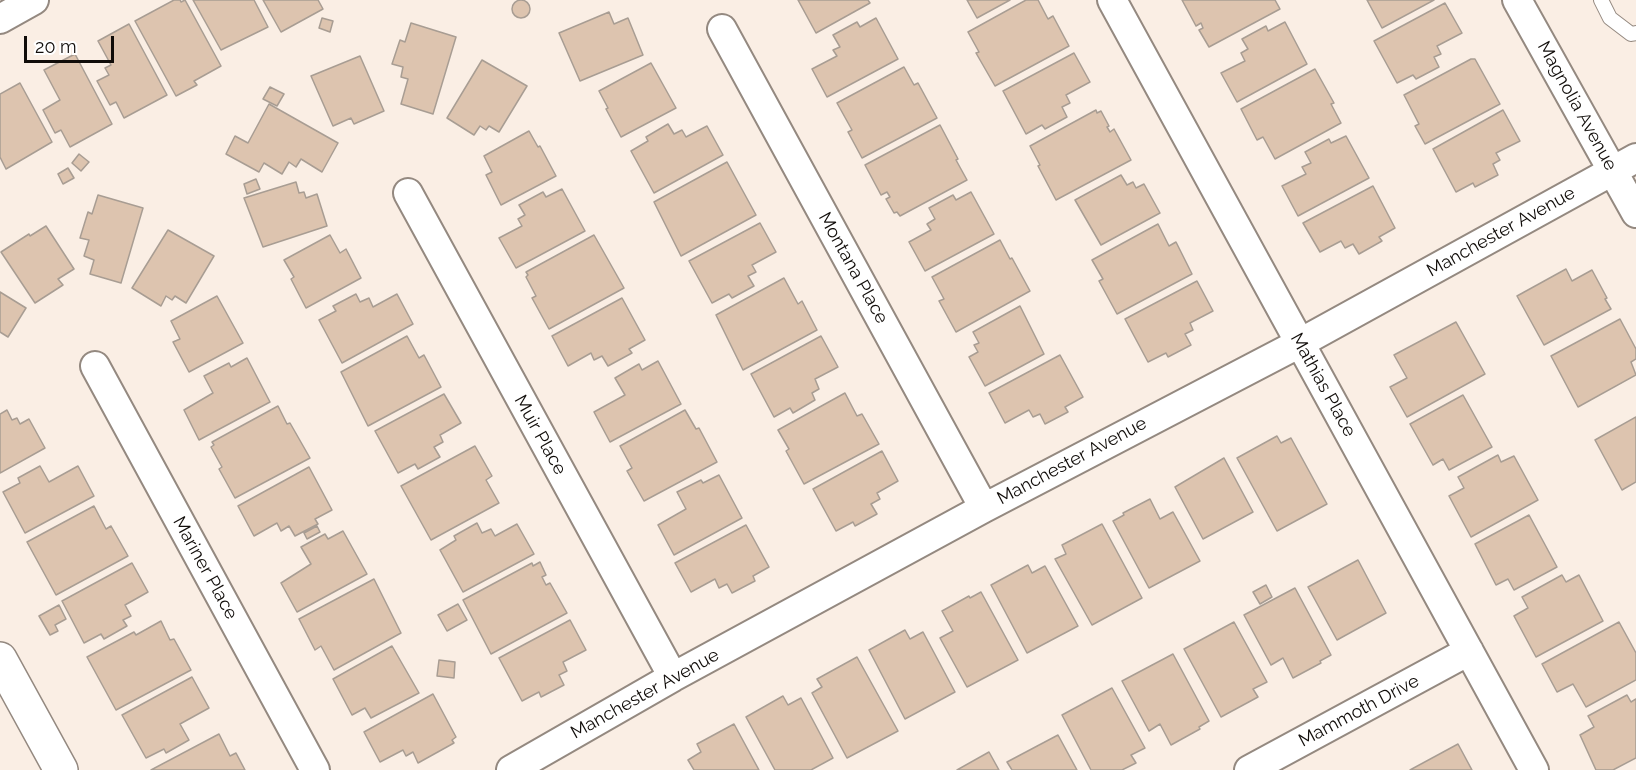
<!DOCTYPE html>
<html>
<head>
<meta charset="utf-8">
<style>
	body { margin:0 }
	#map { position:relative; width:1636px; height:770px; overflow:hidden; background:#faeee4; font-family:Raleway,sans-serif }
	canvas { display:block }
	.scale { position:absolute; left:24px; top:36px; width:90px; height:27px; box-sizing:border-box; border:3px solid #100c09; border-top:0; padding-left:8px; font-size:18px; line-height:21px; white-space:nowrap; color:#100c09; -webkit-text-stroke:4px #fff; paint-order:stroke }
</style>
</head>
<body>
<div id="map">
<canvas width="1636" height="770"></canvas>
<div class="scale">20 m</div>
</div>
<script>
const g = document.querySelector('canvas').getContext('2d');
g.lineJoin = 'round';
function fillPath(path, color) {
  g.fillStyle = color;
  g.fill(path, 'evenodd');
}
function strokePath(path, color, width, dash) {
  g.strokeStyle = color;
  g.lineWidth = width;
  g.lineCap = dash ? 'butt' : 'round';
  g.setLineDash(dash || []);
  g.stroke(path);
}
function write(font, color, halo, rows, align = 'center') {
  g.font = font + ' Raleway,sans-serif';
  g.lineWidth = 4.5;
  g.setLineDash([]);
  g.textBaseline = 'middle';
  g.strokeStyle = halo;
  g.fillStyle = color;
  for (const [text, x, y, turn = 0] of rows) {
    g.save();
    g.translate(x, y);
    g.rotate((+turn || 0) * Math.PI / 180);
    g.textAlign = isNaN(turn) ? turn : align;
    if (halo) g.strokeText(text, 0, 0);
    g.fillText(text, 0, 0);
    g.restore();
  }
}
const building = new Path2D(`
	M174,0H180L181,2L185,0L221,66L194,81L197,85L176,96L135,21Z
	M193,0H254L268,27L221,50Z
	M263,0H318L323,9L281,32Z
	M798,0H868L870,3L816,33Z
	M967,0H1010L977,18Z
	M1026,0H1038L1048,19L1053,16L1069,46L995,86L976,53L979,52L968,32Z
	M1182,0H1275L1280,9L1209,47L1199,30L1203,28L1201,23L1196,26Z
	M1367,0H1434L1382,28Z
	M512 9a9 9 0 1 1 18 0a9 9 0 1 1-18 0Z
	M1445,3L1462,33L1437,46L1441,54L1434,57L1439,67L1416,79L1413,75L1397,83L1374,41Z
	M609,12L614,24L628,18L643,55L580,81L559,33Z
	M322,18L333,21L330,32L319,28Z
	M876,18L898,59L827,97L812,69L837,56L833,50L840,47L833,35L857,22L860,27Z
	M1285,22L1307,64L1237,102L1221,73L1245,61L1241,53L1248,49L1242,39L1266,26L1268,31Z
	M411,23L456,37L433,114L401,104L408,79L401,77L403,67L392,64L400,40L405,42Z
	M129,24L167,95L124,118L116,102L110,105L97,81L109,75L105,68L111,65L98,41Z
	M1074,53L1090,82L1066,95L1070,103L1062,107L1067,117L1045,129L1042,125L1026,134L1003,91Z
	M75,54L112,124L70,147L61,130L55,133L43,110L60,100L44,70Z
	M360,56L384,111L354,124L351,118L333,126L311,76Z
	M1471,59H1475L1500,104L1425,144L1415,126L1419,124L1404,95Z
	M482,60L527,86L499,132L489,126L486,130L480,126L474,135L447,118Z
	M651,63L676,108L621,137L606,109L608,108L599,91Z
	M904,67L914,85L918,83L937,118L862,158L848,132L852,130L837,103Z
	M1315,69L1334,103L1331,104L1341,123L1275,159L1263,137L1257,140L1241,109Z
	M20,83L52,142L6,169L0,157V94Z
	M270,87L284,94L277,106L263,99Z
	M269,104L338,143L322,172L301,159L296,167L289,162L282,174L264,163L259,172L226,154L235,136L248,143Z
	M1096,110L1097,113L1101,111L1109,126L1107,127L1110,132L1114,129L1131,160L1056,200L1038,166L1040,165L1030,146Z
	M1503,110L1520,141L1496,153L1500,160L1493,164L1498,175L1475,187L1473,183L1456,192L1433,149Z
	M668,124L674,134L682,130L686,137L707,126L723,155L654,193L631,151L648,141L646,137Z
	M940,125L958,159L956,160L967,180L900,216L897,212L894,213L886,199L890,197L887,192L881,195L865,165Z
	M529,131L538,147L540,146L556,176L501,205L486,175L492,172L484,156Z
	M1346,136L1369,178L1298,216L1282,186L1306,174L1302,167L1311,163L1305,152L1329,139L1331,143Z
	M79,154L89,162L81,171L72,163Z
	M727,162L756,215L681,256L654,202Z
	M68,168L74,178L63,184L58,174Z
	M1121,175L1127,185L1133,182L1136,188L1144,184L1160,213L1101,245L1075,200Z
	M256,179L260,189L247,194L244,184Z
	M296,182L299,193L304,192L306,198L317,194L327,226L263,247L244,198Z
	M1373,186L1395,228L1379,237L1382,241L1359,254L1353,244L1345,248L1341,241L1320,252L1303,223Z
	M562,189L585,231L516,268L499,238L522,226L518,219L525,215L519,205L543,192L546,197Z
	M971,192L994,234L925,271L909,242L931,230L927,224L935,219L929,208L953,195L956,200Z
	M98,195L143,208L121,283L90,274L94,260L84,256L89,240L80,238L88,212L92,214Z
	M760,223L776,252L752,265L756,272L748,276L754,286L732,298L729,294L712,303L689,261Z
	M1158,224L1169,246L1176,242L1192,274L1117,314L1099,281L1103,279L1092,260Z
	M46,226L74,269L58,279L63,285L35,303L1,252L29,234L30,236Z
	M168,230L214,256L186,303L175,296L172,300L166,296L161,306L132,288Z
	M330,235L340,253L346,249L361,278L306,308L291,279L294,277L284,260Z
	M594,235L624,288L549,329L532,298L536,296L526,277L528,275L526,272Z
	M1000,240L1010,259L1012,258L1030,291L956,332L939,301L944,299L932,277Z
	M1566,269L1572,281L1592,270L1607,298L1605,299L1611,309L1544,345L1517,296Z
	M784,278L798,304L802,301L817,330L743,370L716,315Z
	M1197,281L1213,311L1190,323L1193,330L1185,334L1191,345L1168,357L1166,353L1148,362L1125,319Z
	M0,292L26,308L8,337L0,332Z
	M356,294L360,302L369,298L373,307L397,294L413,324L342,363L319,320L336,311L333,306Z
	M217,296L243,343L189,372L173,342L180,339L171,321Z
	M622,298L645,340L629,349L632,353L608,366L602,356L594,360L591,353L568,366L552,336Z
	M1020,306L1044,354L985,386L969,357L978,352L974,345L979,343L973,332Z
	M1620,319L1636,349V359L1631,362L1636,375L1578,407L1551,356Z
	M1456,322L1485,374L1407,417L1390,387L1407,378L1394,355Z
	M407,336L419,358L424,355L441,387L368,426L341,372Z
	M821,336L838,367L815,379L819,389L812,393L815,400L793,413L790,408L774,417L751,374Z
	M1060,355L1083,397L1065,407L1068,412L1045,424L1040,414L1033,417L1029,410L1005,423L989,393Z
	M247,358L270,402L199,440L184,410L213,393L204,376L229,363L231,367Z
	M658,361L681,404L610,442L594,412L625,395L615,378L639,364L642,370Z
	M845,393L857,416L862,414L879,444L804,484L786,451L789,449L778,430Z
	M444,394L461,423L440,435L443,442L434,447L440,457L418,469L415,464L398,473L375,431Z
	M1463,395L1492,447L1449,470L1443,459L1433,465L1410,424Z
	M278,406L287,424L290,423L310,458L235,498L219,469L222,467L211,447L214,445L212,442Z
	M7,410L12,420L17,418L20,424L29,419L45,448L0,473V414Z
	M685,410L696,429L699,428L717,462L644,501L627,471L632,468L620,446Z
	M1636,417V482L1622,490L1595,440Z
	M1277,436L1281,443L1291,438L1327,504L1277,531L1237,458Z
	M475,446L492,476L486,480L499,503L431,540L401,486Z
	M882,451L898,481L877,493L880,499L871,504L877,514L855,526L853,522L836,531L813,489Z
	M1498,455L1501,462L1514,456L1538,500L1471,537L1449,496L1464,488L1458,477Z
	M1224,458L1253,512L1203,539L1175,487Z
	M40,466L49,482L78,466L94,496L25,533L3,492L20,483L18,478Z
	M309,467L332,510L315,519L318,524L295,536L289,526L281,531L277,523L254,536L238,506Z
	M719,475L742,518L674,555L658,525L686,509L677,492L701,480L703,483Z
	M1150,499L1160,519L1173,512L1200,561L1149,588L1113,521L1124,515L1123,513Z
	M94,506L106,529L111,526L128,556L56,595L27,542Z
	M1529,515L1557,567L1514,590L1508,579L1496,585L1475,544Z
	M477,523L482,533L491,529L495,536L517,524L534,554L463,592L440,550L456,540L454,536Z
	M1102,524L1142,598L1092,625L1055,559L1066,554L1062,545Z
	M746,525L769,567L753,576L755,581L732,593L727,584L719,588L715,579L691,592L675,563Z
	M317,526L320,532L307,539L304,533Z
	M343,531L367,574L297,612L281,583L311,564L301,547L325,534L328,539Z
	M1358,560L1386,613L1337,640L1308,587Z
	M540,562L546,575L542,577L546,585L550,583L567,613L491,654L463,600L532,563L533,566Z
	M132,563L148,592L125,605L131,616L123,620L127,626L104,639L101,634L84,643L62,601Z
	M1028,565L1032,573L1045,566L1078,626L1027,653L991,585Z
	M1562,575L1566,582L1579,575L1603,621L1536,657L1514,616L1528,608L1522,597Z
	M374,579L401,633L334,670L321,646L315,650L299,619Z
	M1266,585L1272,597L1260,604L1253,592Z
	M1295,588L1331,655L1320,661L1321,663L1293,678L1283,658L1271,665L1244,615Z
	M981,592L1018,660L967,687L940,638L953,631L942,611L969,596L970,598Z
	M458,604L467,620L447,631L438,615Z
	M59,605L66,619L55,625L58,631L50,635L39,616Z
	M570,620L586,650L563,662L567,671L559,675L564,685L541,697L539,692L522,701L499,658Z
	M161,621L170,640L174,639L191,670L116,710L87,657L134,632L136,635Z
	M1234,622L1267,682L1253,689L1258,697L1221,717L1184,649Z
	M1619,622L1636,653V680L1586,707L1573,684L1557,692L1542,664Z
	M905,630L910,639L923,632L955,692L905,719L869,650Z
	M392,646L419,693L371,718L365,708L352,715L333,679Z
	M1173,654L1209,721L1199,727L1200,729L1171,745L1160,724L1149,731L1122,681Z
	M857,657L898,731L847,758L812,693L822,687L817,679Z
	M439,660L455,662L454,678L437,676Z
	M192,677L209,708L180,724L189,740L166,753L164,749L146,758L122,715Z
	M1112,688L1145,748L1131,755L1136,763L1122,770H1091L1062,715Z
	M433,694L456,737L452,740L454,743L418,763L413,752L406,756L403,750L380,762L364,732Z
	M1627,695L1631,702L1636,699V758L1613,770H1596L1580,735L1594,727L1588,716Z
	M783,696L788,705L801,698L833,758L811,770H775L746,717Z
	M734,724L759,770H694L688,760L701,752L697,744Z
	M219,734L230,756L236,753L245,770H151Z
	M1058,735L1077,770H1012L1007,762Z
	M1458,744L1472,770H1410Z
	M989,752L999,770H957Z`);
const lane = new Path2D(`
	M1601,0L1610,18L1631,34L1636,33`);
const street = new Path2D(`
	M1112,0L1534,770
	M1517,0L1636,213
	M0,19L34,0
	M722,29L984,508
	M408,193L673,677
	M95,366L315,770
	M511,770L673,677L984,508L1300,343L1636,158
	M1249,770L1469,651`);
const secondary = new Path2D(`
	M0,659L61,770`);
const streetNames = [
	["Magnolia Avenue",1577,106,61],
	["Manchester Avenue",1501,232,-29],
	["Montana Place",853,268,61],
	["Mathias Place",1323,385,61],
	["Muir Place",540,435,61],
	["Manchester Avenue",1072,461,-28],
	["Mariner Place",205,568,61],
	["Manchester Avenue",645,694,-29],
	["Mammoth Drive",1359,711,-28]
];
fillPath(building, '#ddc4af');
strokePath(building, '#a89d93', 1.5);
strokePath(lane, '#948980', 16);
strokePath(street, '#948980', 32);
strokePath(secondary, '#948980', 36);
strokePath(lane, '#fff', 14);
strokePath(street, '#fff', 28);
strokePath(secondary, '#fff', 33);
write('18px', '#100c09', '#fff', streetNames);
</script>
</body>
</html>
